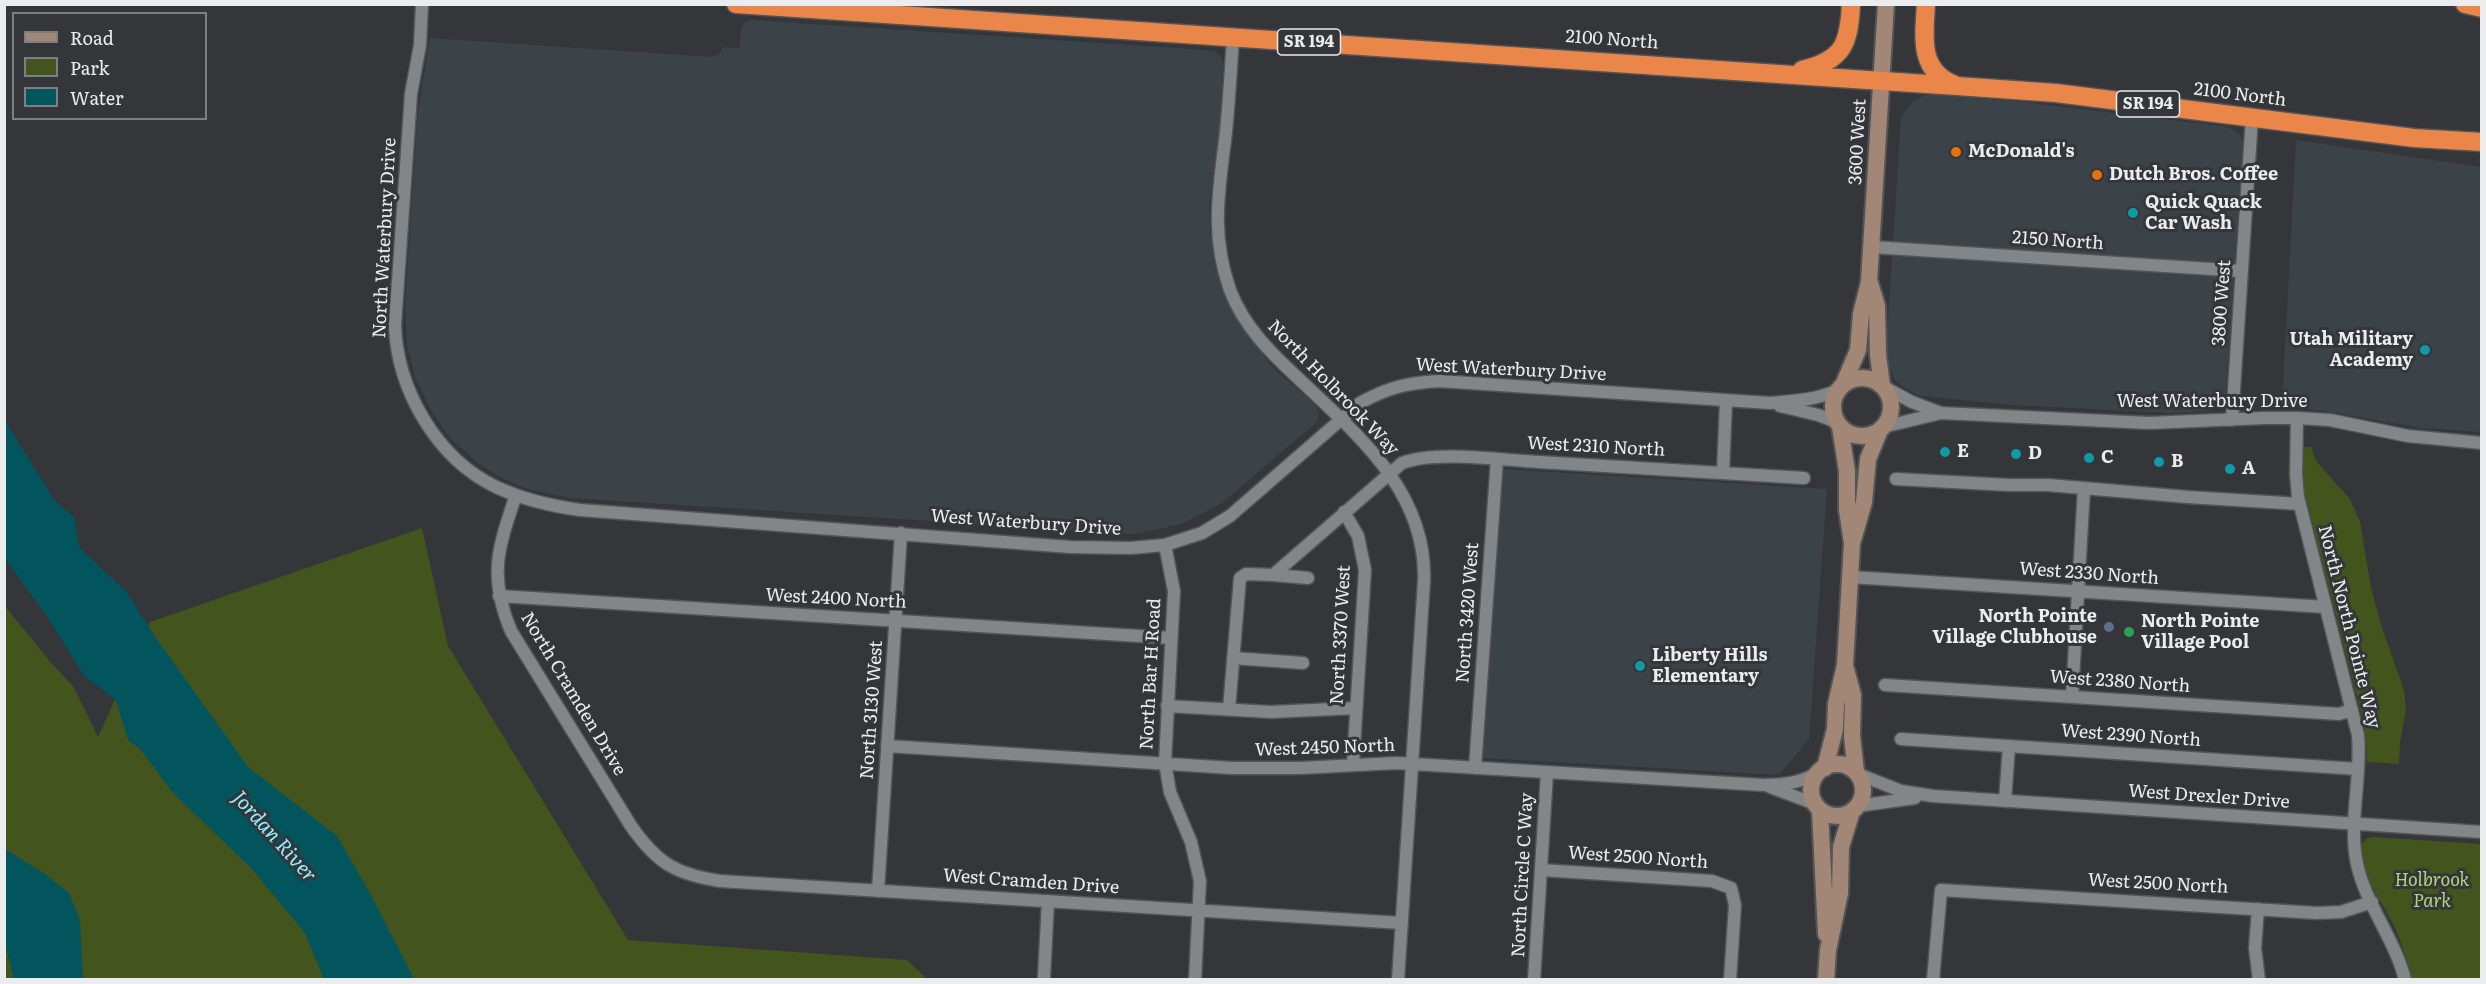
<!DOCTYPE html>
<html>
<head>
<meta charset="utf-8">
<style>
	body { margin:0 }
	#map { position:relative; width:2486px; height:984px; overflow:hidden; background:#343639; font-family:Literata,serif }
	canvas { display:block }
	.frame { position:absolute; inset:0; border:6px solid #eaeced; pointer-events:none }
	.legend { position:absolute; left:12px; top:12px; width:195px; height:108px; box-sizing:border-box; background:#343639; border:2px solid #7d7f81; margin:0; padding:8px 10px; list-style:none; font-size:18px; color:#eaeced }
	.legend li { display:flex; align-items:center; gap:12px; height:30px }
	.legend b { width:30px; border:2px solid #7d7f81 }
</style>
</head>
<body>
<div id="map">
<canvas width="2486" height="984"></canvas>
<div class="frame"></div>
<ul class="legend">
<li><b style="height:8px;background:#a28676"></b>Road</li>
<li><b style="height:16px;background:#44541d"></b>Park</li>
<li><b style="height:16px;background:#02545d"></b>Water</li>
</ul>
</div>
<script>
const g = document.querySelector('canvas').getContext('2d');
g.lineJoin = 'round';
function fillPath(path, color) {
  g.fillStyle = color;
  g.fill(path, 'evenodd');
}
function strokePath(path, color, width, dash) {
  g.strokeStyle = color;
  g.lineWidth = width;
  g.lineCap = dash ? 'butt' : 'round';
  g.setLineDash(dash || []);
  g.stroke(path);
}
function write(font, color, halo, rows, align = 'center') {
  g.font = font + ' Literata,serif';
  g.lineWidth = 6;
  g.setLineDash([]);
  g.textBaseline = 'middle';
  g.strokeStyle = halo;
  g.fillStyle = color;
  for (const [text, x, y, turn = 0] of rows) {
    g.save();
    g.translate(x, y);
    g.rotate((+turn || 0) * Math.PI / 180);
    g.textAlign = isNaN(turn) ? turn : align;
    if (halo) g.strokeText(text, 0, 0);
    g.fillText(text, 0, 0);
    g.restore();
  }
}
const built = new Path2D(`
	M752,20L1207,50L1216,52L1222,58L1223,65L1220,127L1209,207L1210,233L1217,266L1232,309L1242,327L1274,369L1315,404L1319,414L1317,422L1222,503L1182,524L1135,534L570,498L527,489L502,478L479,464L451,439L433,414L416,380L407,345L405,305L418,110L430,38L713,57L719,54L723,47L740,48L741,28L745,22Z
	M1928,94L2023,102L2229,127L2241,136L2243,142L2225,400L2220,407L2209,411L2171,413L2012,405L1922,396L1909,391L1896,381L1887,363L1886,352L1901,119L1904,112L1914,100Z
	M2296,140L2481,167V432L2422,428L2324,411L2282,406Z
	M1503,469L1827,489L1809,739L1779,775L1483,758Z`);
const green = new Path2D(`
	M2303,447H2311L2316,461L2349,498L2360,521L2371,588L2381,625L2404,690L2406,710L2400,743L2399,764L2367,762L2366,737L2363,720L2302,483Z
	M422,528L448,646L628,940L907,960L927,979H5L4,605L52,664L73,686L98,737L150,622Z
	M2372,837L2481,844V979H2412C2407,960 2401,940 2392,922C2380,898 2358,873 2362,844L2367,838Z`);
const water = new Path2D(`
	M4,419L55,501L74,517L79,547L126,591L156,638L248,767L337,836L371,895L414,979H324L305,933L251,868L174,794L140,749L128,740L116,700L84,676L46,615L5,559Z
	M5,849L45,874L69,893L80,920L83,979H14L5,944Z`);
const street = new Path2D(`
	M422,4L420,45L411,94L395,325C397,389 436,458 496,487C522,499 551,506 580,510L1070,547L1131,548L1165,545L1202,533L1230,516L1360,403C1389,387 1407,383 1439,381L1770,403C1794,401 1816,400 1838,390
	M1233,37C1231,69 1229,101 1226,132C1219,190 1210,233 1230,290C1244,327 1271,353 1299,379C1358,435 1427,492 1424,581L1398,980
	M1872,247L2242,271
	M1884,387L1912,402L1941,413L2149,423L2264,418H2297L2330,420L2408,436L2482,443
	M1780,406L1818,415L1837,422
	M2297,418L2296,474L2298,497L2358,735C2362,778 2348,822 2357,864C2366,905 2395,939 2405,980
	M2232,420L2252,117
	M1883,427L1941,413
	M1723,473L1726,401
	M1896,479L2009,485H2048L2188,497L2300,504
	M516,495C498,548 488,576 511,631L631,826C657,863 675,874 720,881L1402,923
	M1344,512L1358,536L1365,570L1353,764
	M1165,545L1174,591L1165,763L1170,792L1191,842L1200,881L1195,980
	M1273,575L1308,578
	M1850,577L2326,607
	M499,596L1171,638
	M1233,658L1303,663
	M1885,685L2339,714L2352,710
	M2072,697L2084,488
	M1167,706L1271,712L1356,708
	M1229,709L1240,578L1246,574L1273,575L1402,463C1436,450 1501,460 1539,462C1627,467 1716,473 1804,478
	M1901,739L2358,769
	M887,746L1232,768H1300L1396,763L1763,785C1783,785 1801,783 1819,772
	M1475,768L1497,459
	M1858,774L1901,791L1933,796L2482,832
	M1770,787L1815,804
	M2005,801L2009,746
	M1857,806L1915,798
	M1541,870L1712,881L1731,888L1735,905L1730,980
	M878,891L901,533
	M2258,909L2255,948L2259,980
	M1044,977L1048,901
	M1534,980L1547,773
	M1933,980L1941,890L2317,913L2341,912L2372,902`);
const secondary = new Path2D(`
	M1870,283L1877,306L1878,355L1882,386
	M1833 407a29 29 0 1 1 58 0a29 29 0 1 1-58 0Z
	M1844,383L1858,350L1861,314L1869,282L1886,4
	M1853,540L1864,502L1868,459L1880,430
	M1846,669L1853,695L1852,736L1856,772
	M1811 790a26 26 0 1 1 52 0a26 26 0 1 1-52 0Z
	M1825,768L1835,729L1836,704L1845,665L1852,543L1847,510V471L1840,427
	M1820,810L1826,934
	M1826,980L1828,950L1840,893L1841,847L1852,811`);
const highway = new Path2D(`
	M736,4L1957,86L2056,93L2414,138L2482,142
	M1926,4C1924,36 1918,71 1955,85
	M2465,4L2482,8
	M1802,70C1843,60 1849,45 1851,4`);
const markers = [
	[1956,152,6,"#e8710a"],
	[2097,175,6,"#e8710a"],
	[2133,213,6,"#0f9aa8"],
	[2425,350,6,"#0f9aa8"],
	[1945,452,6,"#0f9aa8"],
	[2016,454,6,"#0f9aa8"],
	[2089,458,6,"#0f9aa8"],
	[2159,462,6,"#0f9aa8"],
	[2230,469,6,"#0f9aa8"],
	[2109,627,6,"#5c6f8a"],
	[2129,632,6,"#2e9e5b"],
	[1640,666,6,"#0f9aa8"]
];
const shields = [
	[1309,42,63],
	[2148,104,63]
];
const shieldNames = [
	["SR 194",1309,42],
	["SR 194",2148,104]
];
const streetNames = [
	["2100 North",1612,40,4],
	["2100 North",2240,95,7],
	["3600 West",1858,142,-87],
	["North Waterbury Drive",385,238,-87],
	["2150 North",2058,241,4],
	["3800 West",2222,303,-86],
	["West Waterbury Drive",1511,370,3],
	["North Holbrook Way",1333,388,46],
	["West Waterbury Drive",2212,402],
	["West 2310 North",1596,447,3],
	["West Waterbury Drive",1026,523,4],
	["West 2330 North",2089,574,4],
	["West 2400 North",836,599,3],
	["North 3420 West",1468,613,-86],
	["North North Pointe Way",2349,627,76],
	["North 3370 West",1341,635,-87],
	["North Bar H Road",1151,674,-87],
	["West 2380 North",2120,682,4],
	["North Cramden Drive",573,694,59],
	["North 3130 West",872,710,-86],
	["West 2390 North",2131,736,4],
	["West 2450 North",1325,748,-2],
	["West Drexler Drive",2209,797,4],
	["West 2500 North",1638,858,4],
	["North Circle C Way",1523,875,-87],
	["West Cramden Drive",1031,882,4],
	["West 2500 North",2158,884,3]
];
const poiNames = [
	["McDonald's",1968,152],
	["Dutch Bros. Coffee",2109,175],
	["Quick Quack",2145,203],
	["Car Wash",2145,224],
	["Utah Military",2413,340,"right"],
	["Academy",2413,361,"right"],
	["E",1957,452],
	["D",2028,454],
	["C",2101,458],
	["B",2171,462],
	["A",2242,469],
	["North Pointe",2097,617,"right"],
	["Village Clubhouse",2097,638,"right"],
	["North Pointe",2141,622],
	["Village Pool",2141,643],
	["Liberty Hills",1652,656],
	["Elementary",1652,677]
];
const parkNames = [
	["Holbrook",2432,881],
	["Park",2432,902]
];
const waterNames = [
	["Jordan River",274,837,48]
];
fillPath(built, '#3b4248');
fillPath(green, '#44541d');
fillPath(water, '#02545d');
strokePath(street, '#525455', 15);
strokePath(secondary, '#525455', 20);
strokePath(highway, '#525455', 21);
strokePath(street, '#838688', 12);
strokePath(secondary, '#a28676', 16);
strokePath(highway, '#eb864b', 18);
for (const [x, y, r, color] of markers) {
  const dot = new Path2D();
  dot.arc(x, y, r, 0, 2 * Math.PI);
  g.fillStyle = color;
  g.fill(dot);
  strokePath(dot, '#343639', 2);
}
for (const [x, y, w] of shields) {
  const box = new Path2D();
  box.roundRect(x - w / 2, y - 13, w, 26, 4.5);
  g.fillStyle = '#343639';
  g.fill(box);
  strokePath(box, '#eaeced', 1.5);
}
write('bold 16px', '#eaeced', null, shieldNames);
write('18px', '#eaeced', '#343639', streetNames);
write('bold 18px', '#eaeced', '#343639', poiNames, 'left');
write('italic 18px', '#b7d37c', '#343639', parkNames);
write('italic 20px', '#90f0ff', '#343639', waterNames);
</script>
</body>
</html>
